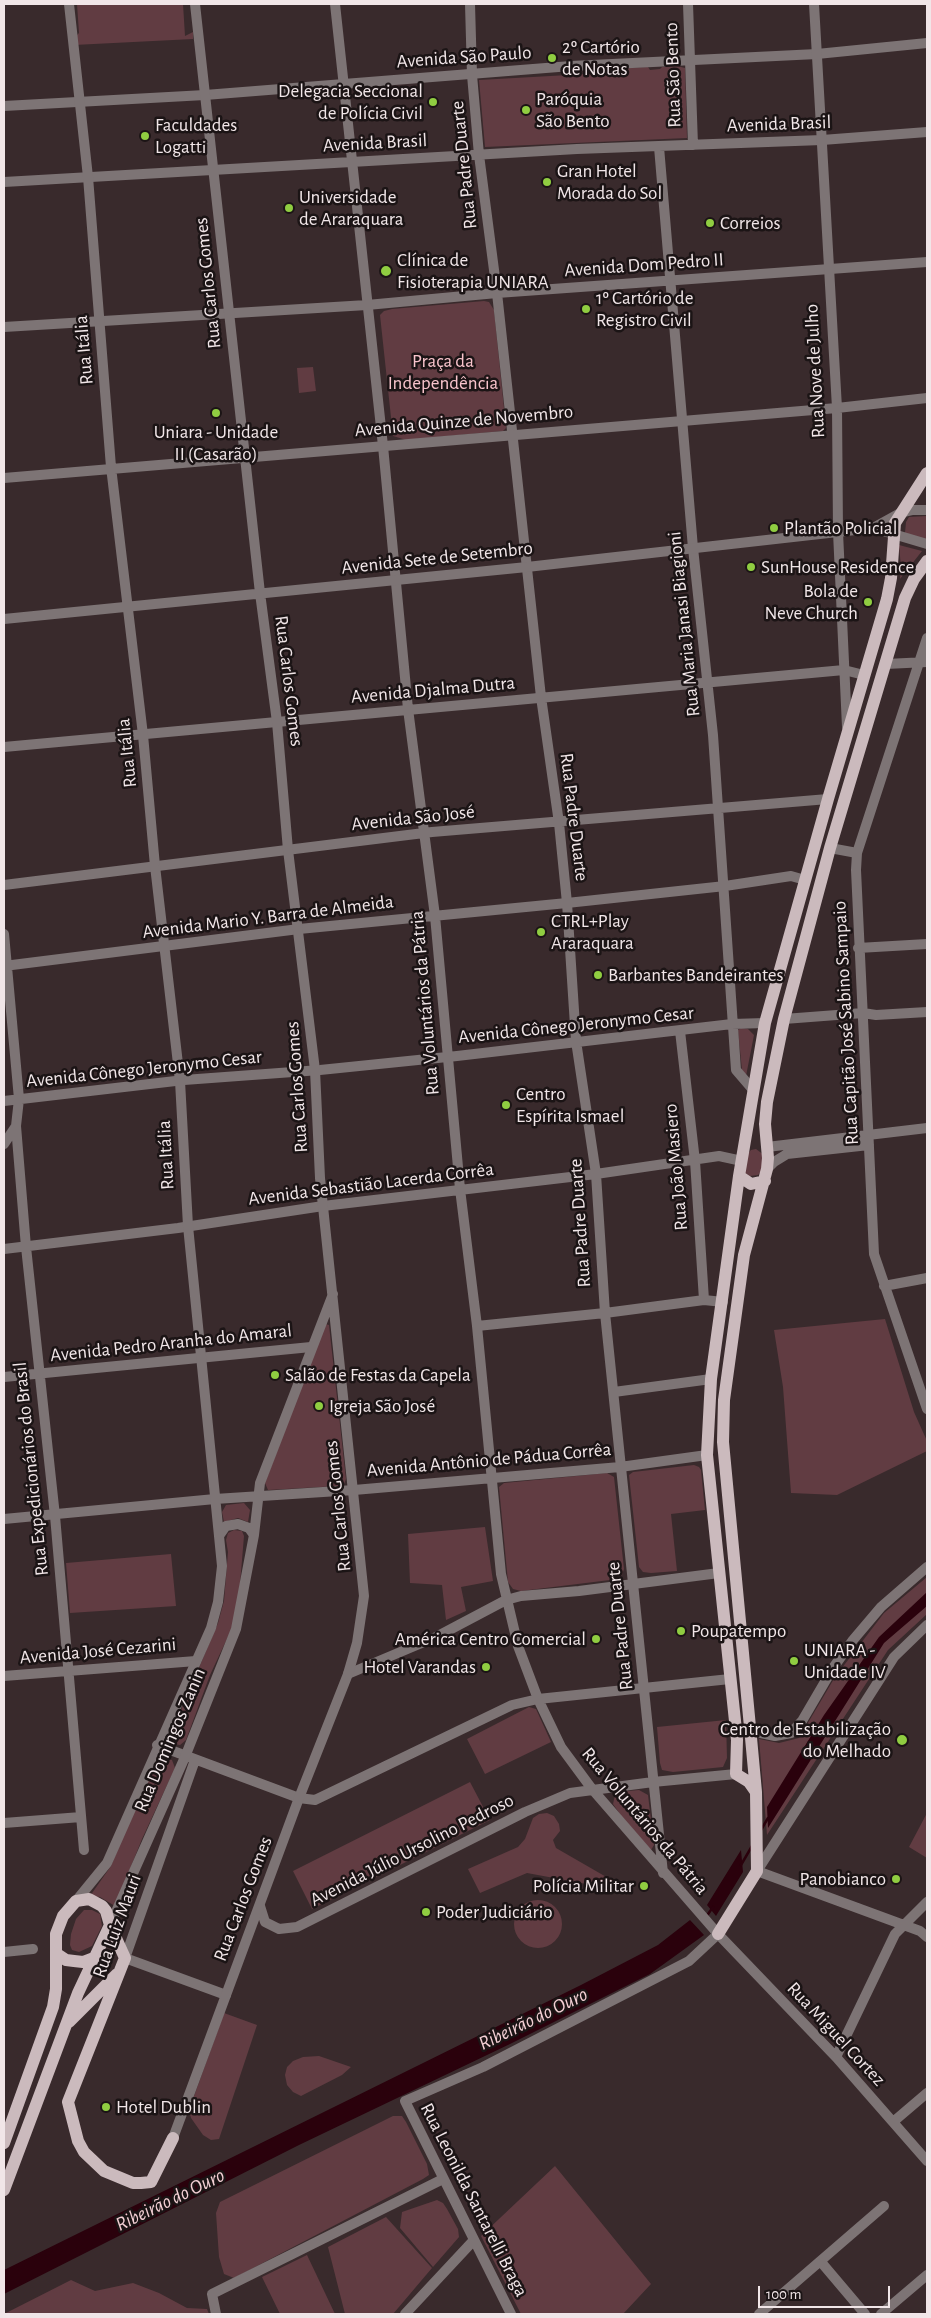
<!DOCTYPE html>
<html>
<head>
<meta charset="utf-8">
<style>
	body { margin:0 }
	#map { position:relative; width:931px; height:2318px; overflow:hidden; background:#392a2c; font-family:"Alegreya Sans",sans-serif }
	canvas { display:block }
	.frame { position:absolute; inset:0; border:5px solid #f1e6e8; pointer-events:none }
	.scale { position:absolute; left:758px; top:2286px; width:132px; height:22px; box-sizing:border-box; border:2px solid #f1e6e8; border-top:0; padding-left:6px; font-size:15px; line-height:18px; white-space:nowrap; color:#f1e6e8; -webkit-text-stroke:4px #1b1415; paint-order:stroke }
</style>
</head>
<body>
<div id="map">
<canvas width="931" height="2318"></canvas>
<div class="frame"></div>
<div class="scale">100 m</div>
</div>
<script>
const c = document.querySelector('canvas').getContext('2d');
c.lineJoin = 'round';
function fillPath(path, color) { c.fillStyle = color; c.fill(path, 'evenodd'); }
const shape = rows => new Path2D(rows.map(r => 'M' + r).join(''));
function trace(path, color, width, dash) { c.strokeStyle = color; c.lineWidth = width; c.lineCap = dash ? 'butt' : 'round'; c.setLineDash(dash || []); c.stroke(path); }
function label(font, color, halo, rows, align = 'center') {
  c.font = font + ' "Alegreya Sans",sans-serif'; c.lineWidth = 5; c.setLineDash([]); c.textBaseline = 'middle'; c.strokeStyle = halo; c.fillStyle = color; for (const [text, x, y, turn = 0] of rows) {
    c.save(); c.translate(x, y); c.rotate((+turn || 0) * Math.PI / 180); c.textAlign = isNaN(turn) ? turn : align; if (halo) c.strokeText(text, 0, 0); c.fillText(text, 0, 0); c.restore();
  }
}
const green = shape([
	[77,4,183,4,185,36,193,32,193,39,74,45,74,38,79,33],
	[677,66,685,68,687,138,485,147,479,80,604,73,607,69,648,67,650,70,660,69,662,67],
	[484,301,489,302,494,310,506,428,503,431,406,440,393,436,380,315,384,311,392,309],
	[313,367,316,391,299,393,297,368],
	[927,516,927,540,905,533,906,522,909,517],
	[899,545,922,551,900,579,901,568],
	[741,1028,748,1029,754,1035,746,1076,742,1070,738,1030],
	[756,1149,764,1155,762,1171,758,1175,750,1176,745,1173,747,1155,751,1150],
	[885,1319,914,1412,927,1441,927,1451,837,1495,791,1493,783,1387,774,1330],
	[325,1324,329,1325,346,1479,344,1484,338,1486,268,1490,265,1483],
	[694,1465,699,1467,701,1470,705,1510,671,1514,677,1571,651,1573,643,1572,639,1567,629,1475,633,1472],
	[607,1473,614,1477,624,1569,622,1575,618,1579,521,1591,513,1589,508,1582,499,1487,504,1483],
	[244,1503,250,1510,248,1522,238,1518,224,1522,222,1512,226,1505],
	[485,1527,493,1581,461,1587,466,1611,446,1620,442,1585,410,1583,408,1534],
	[234,1530,242,1531,244,1536,239,1596,233,1626,210,1675,186,1740,180,1745,175,1744,172,1740,172,1731,218,1623,224,1601,228,1552,226,1540,228,1533],
	[171,1554,176,1606,70,1613,66,1563],
	[927,1577,927,1614,888,1650,767,1835,759,1739,779,1743,799,1738,835,1677,884,1613],
	[529,1707,536,1709,551,1742,485,1774,467,1739],
	[726,1720,727,1758,723,1767,673,1772,662,1770,660,1763,657,1727],
	[163,1757,172,1760,175,1768,142,1839,115,1906,100,1897,90,1896,111,1866,154,1760],
	[470,1782,490,1820,312,1909,293,1871],
	[639,1790,648,1795,654,1845,651,1850,622,1817,613,1804,615,1795,618,1792],
	[547,1813,554,1816,559,1824,560,1831,553,1840,556,1848,615,1882,607,1891,597,1886,527,1873,480,1893,468,1869,518,1847,525,1839,533,1818,539,1814],
	[927,1813,927,1858,909,1847],
	'514 1924a24 24 0 1 1 48 0a24 24 0 1 1-48 0Z',
	[84,1910,92,1910,100,1914,102,1926,92,1946,79,1952,72,1950,70,1945,71,1934,76,1919],
	[224,2013,257,2025,219,2139,211,2140,203,2135,191,2118,189,2110],
	[319,2056,351,2067,342,2075,301,2096,293,2092,287,2085,285,2075,287,2067,293,2061,303,2057],
	[393,2116,402,2116,406,2122,427,2164,429,2175,423,2179,234,2278,224,2274,219,2257,216,2213,220,2202],
	[555,2166,651,2284,623,2314,521,2314,481,2236],
	[437,2200,443,2203,447,2209,458,2229,459,2237,433,2267,400,2228,402,2212],
	[386,2217,432,2268,393,2314,345,2314,328,2247],
	[307,2255,335,2314,280,2314,262,2277],
	[71,2280,95,2291,133,2283,159,2293,187,2308,207,2309,209,2314,4,2314]
]);
const water = shape([
	[927,1592,927,1606,884,1643,768,1828,767,1807,824,1715,879,1637],
	[741,1850,743,1872,716,1916,707,1905],
	[690,1920,704,1935,650,1974,510,2044,299,2145,4,2294,4,2270,581,1985,658,1945]
]);
const stream = shape([
	[761,1830,768,1818],
	[741,1865,752,1846],
	[706,1917,713,1907]
]);
const minor = shape([
	[335,4,383,446,408,709,435,916,460,1189,477,1326,501,1574,518,1646,538,1699,561,1747,592,1789,718,1934,836,2057,927,2161],
	[470,4,472,75,479,155,497,293,541,697,559,823,567,903,576,1041,596,1174,605,1313,663,1873],
	[688,4,693,145],
	[4,106,205,95,571,66,817,54,927,43],
	[659,147,693,548,713,735,736,1070,754,1091],
	[4,182,577,149,822,140,927,132],
	[4,327,367,305,497,293,927,262],
	[838,532,847,727],
	[927,638,857,853,856,870,874,1254,927,1409],
	[886,664,927,662],
	[4,747,844,670,864,675],
	[830,848,857,853],
	[4,885,432,832,828,799],
	[4,934,19,1099,16,1126,26,1247,55,1516,84,1850],
	[858,948,927,944],
	[4,966,299,929,567,903,725,886,791,876,805,880],
	[784,1019,863,1013,876,1015,927,1012],
	[680,1031,695,1161,704,1300],
	[4,1101,184,1080,320,1070,457,1056,732,1024,765,1023],
	[4,1144,16,1126],
	[767,1147,927,1128],
	[767,1169,774,1162,787,1154,869,1145],
	[4,1249,178,1228,323,1206,596,1174,719,1156,742,1161],
	[884,1286,927,1278],
	[477,1326,605,1313,704,1300,723,1302],
	[4,1377,311,1347],
	[614,1392,711,1379],
	[354,1490,620,1467,707,1455],
	[4,1519,215,1499],
	[927,1625,894,1657,757,1871,920,1931,927,1937],
	[348,1674,436,1637,506,1600,521,1596,579,1591,719,1573],
	[4,1676,196,1661],
	[750,1727,761,1733,775,1736,791,1733,802,1721,833,1668,853,1640,881,1607,927,1567],
	[157,1745,299,1798,315,1800,512,1705,538,1699,730,1679],
	[195,1760,125,1958,226,1995],
	[4,1823,81,1817],
	[260,1906,265,1922,279,1929,297,1927,525,1812,570,1793,653,1782,736,1774],
	[4,1952,33,1949],
	[836,2057,895,1934,927,1902],
	[893,2122,927,2093],
	[821,2262,865,2314],
	[216,2314,212,2294,443,2179],
	[405,2314,474,2240],
	[511,2314,405,2101,483,2067,689,1961,718,1934],
	[759,2314,884,2206],
	[881,2314,927,2275]
]);
const tertiary = shape([
	[69,4,88,177,111,467,143,735,155,866,180,1081,188,1226,222,1566,218,1602,211,1628,107,1863,76,1901],
	[814,4,837,408,838,532],
	[4,478,837,408,927,398],
	[873,528,927,544],
	[4,619,527,567,873,528,900,513,913,510,927,510],
	[215,1499,354,1490],
	[219,1536,226,1526,238,1524,249,1528,254,1535],
	[110,1925,185,1757,236,1629,254,1535,260,1483,333,1294],
	[173,2138,299,1798,348,1674,357,1643,364,1596,320,1178,315,1070,288,850,277,722,260,593,195,4]
]);
const primary = shape([
	[739,1176,751,1184,765,1181],
	[756,1792,749,1782,736,1774,737,1740,707,1455,711,1379,739,1176,765,1023,828,799,887,599,891,578,895,523,927,473],
	[718,1934,757,1871,756,1792,750,1727,723,1442,724,1400,744,1255,767,1169,768,1158,765,1124,767,1102,784,1019,830,848,905,598,914,579,927,561],
	[57,1954,66,1960,74,1961,83,1962,96,1957],
	[69,2022,117,1974],
	[4,2143,53,2007,56,1989,56,1934,63,1916,76,1901,89,1899,102,1906,106,1911,110,1925,125,1958,68,2102,78,2141,84,2152,104,2171,133,2183,141,2183,151,2182,173,2138],
	[4,2190,78,1993,110,1925]
]);
const markers = [
	[552,58,5,"#90cd41"],
	[433,102,5,"#90cd41"],
	[526,110,5,"#90cd41"],
	[145,136,5,"#90cd41"],
	[547,182,5,"#90cd41"],
	[289,208,5,"#90cd41"],
	[710,223,5,"#90cd41"],
	[386,271,6,"#90cd41"],
	[586,309,5,"#90cd41"],
	[216,413,5,"#90cd41"],
	[774,528,5,"#90cd41"],
	[751,567,5,"#90cd41"],
	[868,602,5,"#90cd41"],
	[541,932,5,"#90cd41"],
	[598,975,5,"#90cd41"],
	[506,1105,5,"#90cd41"],
	[275,1375,5,"#90cd41"],
	[319,1406,5,"#90cd41"],
	[681,1631,5,"#90cd41"],
	[596,1639,5,"#90cd41"],
	[794,1661,5,"#90cd41"],
	[486,1667,5,"#90cd41"],
	[902,1740,6,"#90cd41"],
	[896,1879,5,"#90cd41"],
	[644,1886,5,"#90cd41"],
	[426,1912,5,"#90cd41"],
	[106,2107,5,"#90cd41"]
];
const poiNames = [
	["2º Cartório",562,47],
	["de Notas",562,69],
	["Delegacia Seccional",423,91,"right"],
	["de Polícia Civil",423,113,"right"],
	["Paróquia",536,99],
	["São Bento",536,121],
	["Faculdades",155,125],
	["Logatti",155,147],
	["Gran Hotel",557,171],
	["Morada do Sol",557,193],
	["Universidade",299,197],
	["de Araraquara",299,219],
	["Correios",720,223],
	["Clínica de",397,260],
	["Fisioterapia UNIARA",397,282],
	["1º Cartório de",596,298],
	["Registro Civil",596,320],
	["Uniara - Unidade",216,432,"center"],
	["II (Casarão)",216,454,"center"],
	["Plantão Policial",784,528],
	["SunHouse Residence",761,567],
	["Bola de",858,591,"right"],
	["Neve Church",858,613,"right"],
	["CTRL+Play",551,921],
	["Araraquara",551,943],
	["Barbantes Bandeirantes",608,975],
	["Centro",516,1094],
	["Espírita Ismael",516,1116],
	["Salão de Festas da Capela",285,1375],
	["Igreja São José",329,1406],
	["Poupatempo",691,1631],
	["América Centro Comercial",586,1639,"right"],
	["UNIARA -",804,1650],
	["Unidade IV",804,1672],
	["Hotel Varandas",476,1667,"right"],
	["Centro de Estabilização",891,1729,"right"],
	["do Melhado",891,1751,"right"],
	["Panobianco",886,1879,"right"],
	["Polícia Militar",634,1886,"right"],
	["Poder Judiciário",436,1912],
	["Hotel Dublin",116,2107]
];
const streetNames = [
	["Avenida São Paulo",464,57,-4],
	["Rua São Bento",673,75,-92],
	["Avenida Brasil",779,124,-2],
	["Avenida Brasil",375,143,-3],
	["Rua Padre Duarte",464,165,-96],
	["Avenida Dom Pedro II",644,265,-4],
	["Rua Carlos Gomes",208,283,-96],
	["Rua Itália",84,350,-95],
	["Rua Nove de Julho",815,371,-93],
	["Avenida Quinze de Novembro",464,421,-5],
	["Avenida Sete de Setembro",437,558,-6],
	["Rua Maria Janasi Biagioni",684,624,-96],
	["Rua Carlos Gomes",289,681,83],
	["Avenida Djalma Dutra",433,690,-5],
	["Rua Itália",127,753,-96],
	["Rua Padre Duarte",574,817,83],
	["Avenida São José",413,818,-6],
	["Avenida Mario Y. Barra de Almeida",268,917,-7],
	["Rua Voluntários da Pátria",425,1003,-95],
	["Rua Capitão José Sabino Sampaio",846,1023,-93],
	["Avenida Cônego Jeronymo Cesar",576,1025,-6],
	["Avenida Cônego Jeronymo Cesar",144,1069,-6],
	["Rua Carlos Gomes",297,1087,-94],
	["Rua Itália",166,1155,-93],
	["Rua João Masiero",676,1167,-95],
	["Avenida Sebastião Lacerda Corrêa",371,1184,-7],
	["Rua Padre Duarte",580,1223,-94],
	["Avenida Pedro Aranha do Amaral",171,1343,-6],
	["Avenida Antônio de Pádua Corrêa",489,1460,-5],
	["Rua Expedicionários do Brasil",31,1469,-96],
	["Rua Carlos Gomes",338,1506,-96],
	["Rua Padre Duarte",620,1626,-96],
	["Avenida José Cezarini",98,1651,-5],
	["Rua Domingos Zanin",170,1740,-67],
	["Rua Voluntários da Pátria",645,1821,50],
	["Avenida Júlio Ursolino Pedroso",412,1850,-27],
	["Rua Carlos Gomes",243,1899,-69],
	["Rua Luiz Mauri",117,1926,-70],
	["Rua Miguel Cortez",836,2034,47],
	["Rua Leonilda Santarelli Braga",474,2200,63]
];
const parkNames = [
	["Praça da",443,361],
	["Independência",443,383]
];
const waterNames = [
	["Ribeirão do Ouro",533,2019,-26],
	["Ribeirão do Ouro",170,2200,-26]
];
fillPath(green, '#613c42');
fillPath(water, '#2a010c');
trace(stream, '#2a010c', 2.5);
trace(minor, '#7d7475', 10);
trace(tertiary, '#7d7475', 10);
trace(primary, '#cbbabd', 12);
for (const [x, y, r, color] of markers) { const dot = new Path2D(); dot.arc(x, y, r, 0, 2 * Math.PI); c.fillStyle = color; c.fill(dot); trace(dot, '#1b1415', 2); }
label('19px', '#f1e6e8', '#1b1415', poiNames, 'left');
label('19px', '#f1e6e8', '#1b1415', streetNames);
label('19px', '#f9c4cc', '#1b1415', parkNames);
label('italic 20px', '#f4d0d5', '#1b1415', waterNames);
</script>
</body>
</html>
